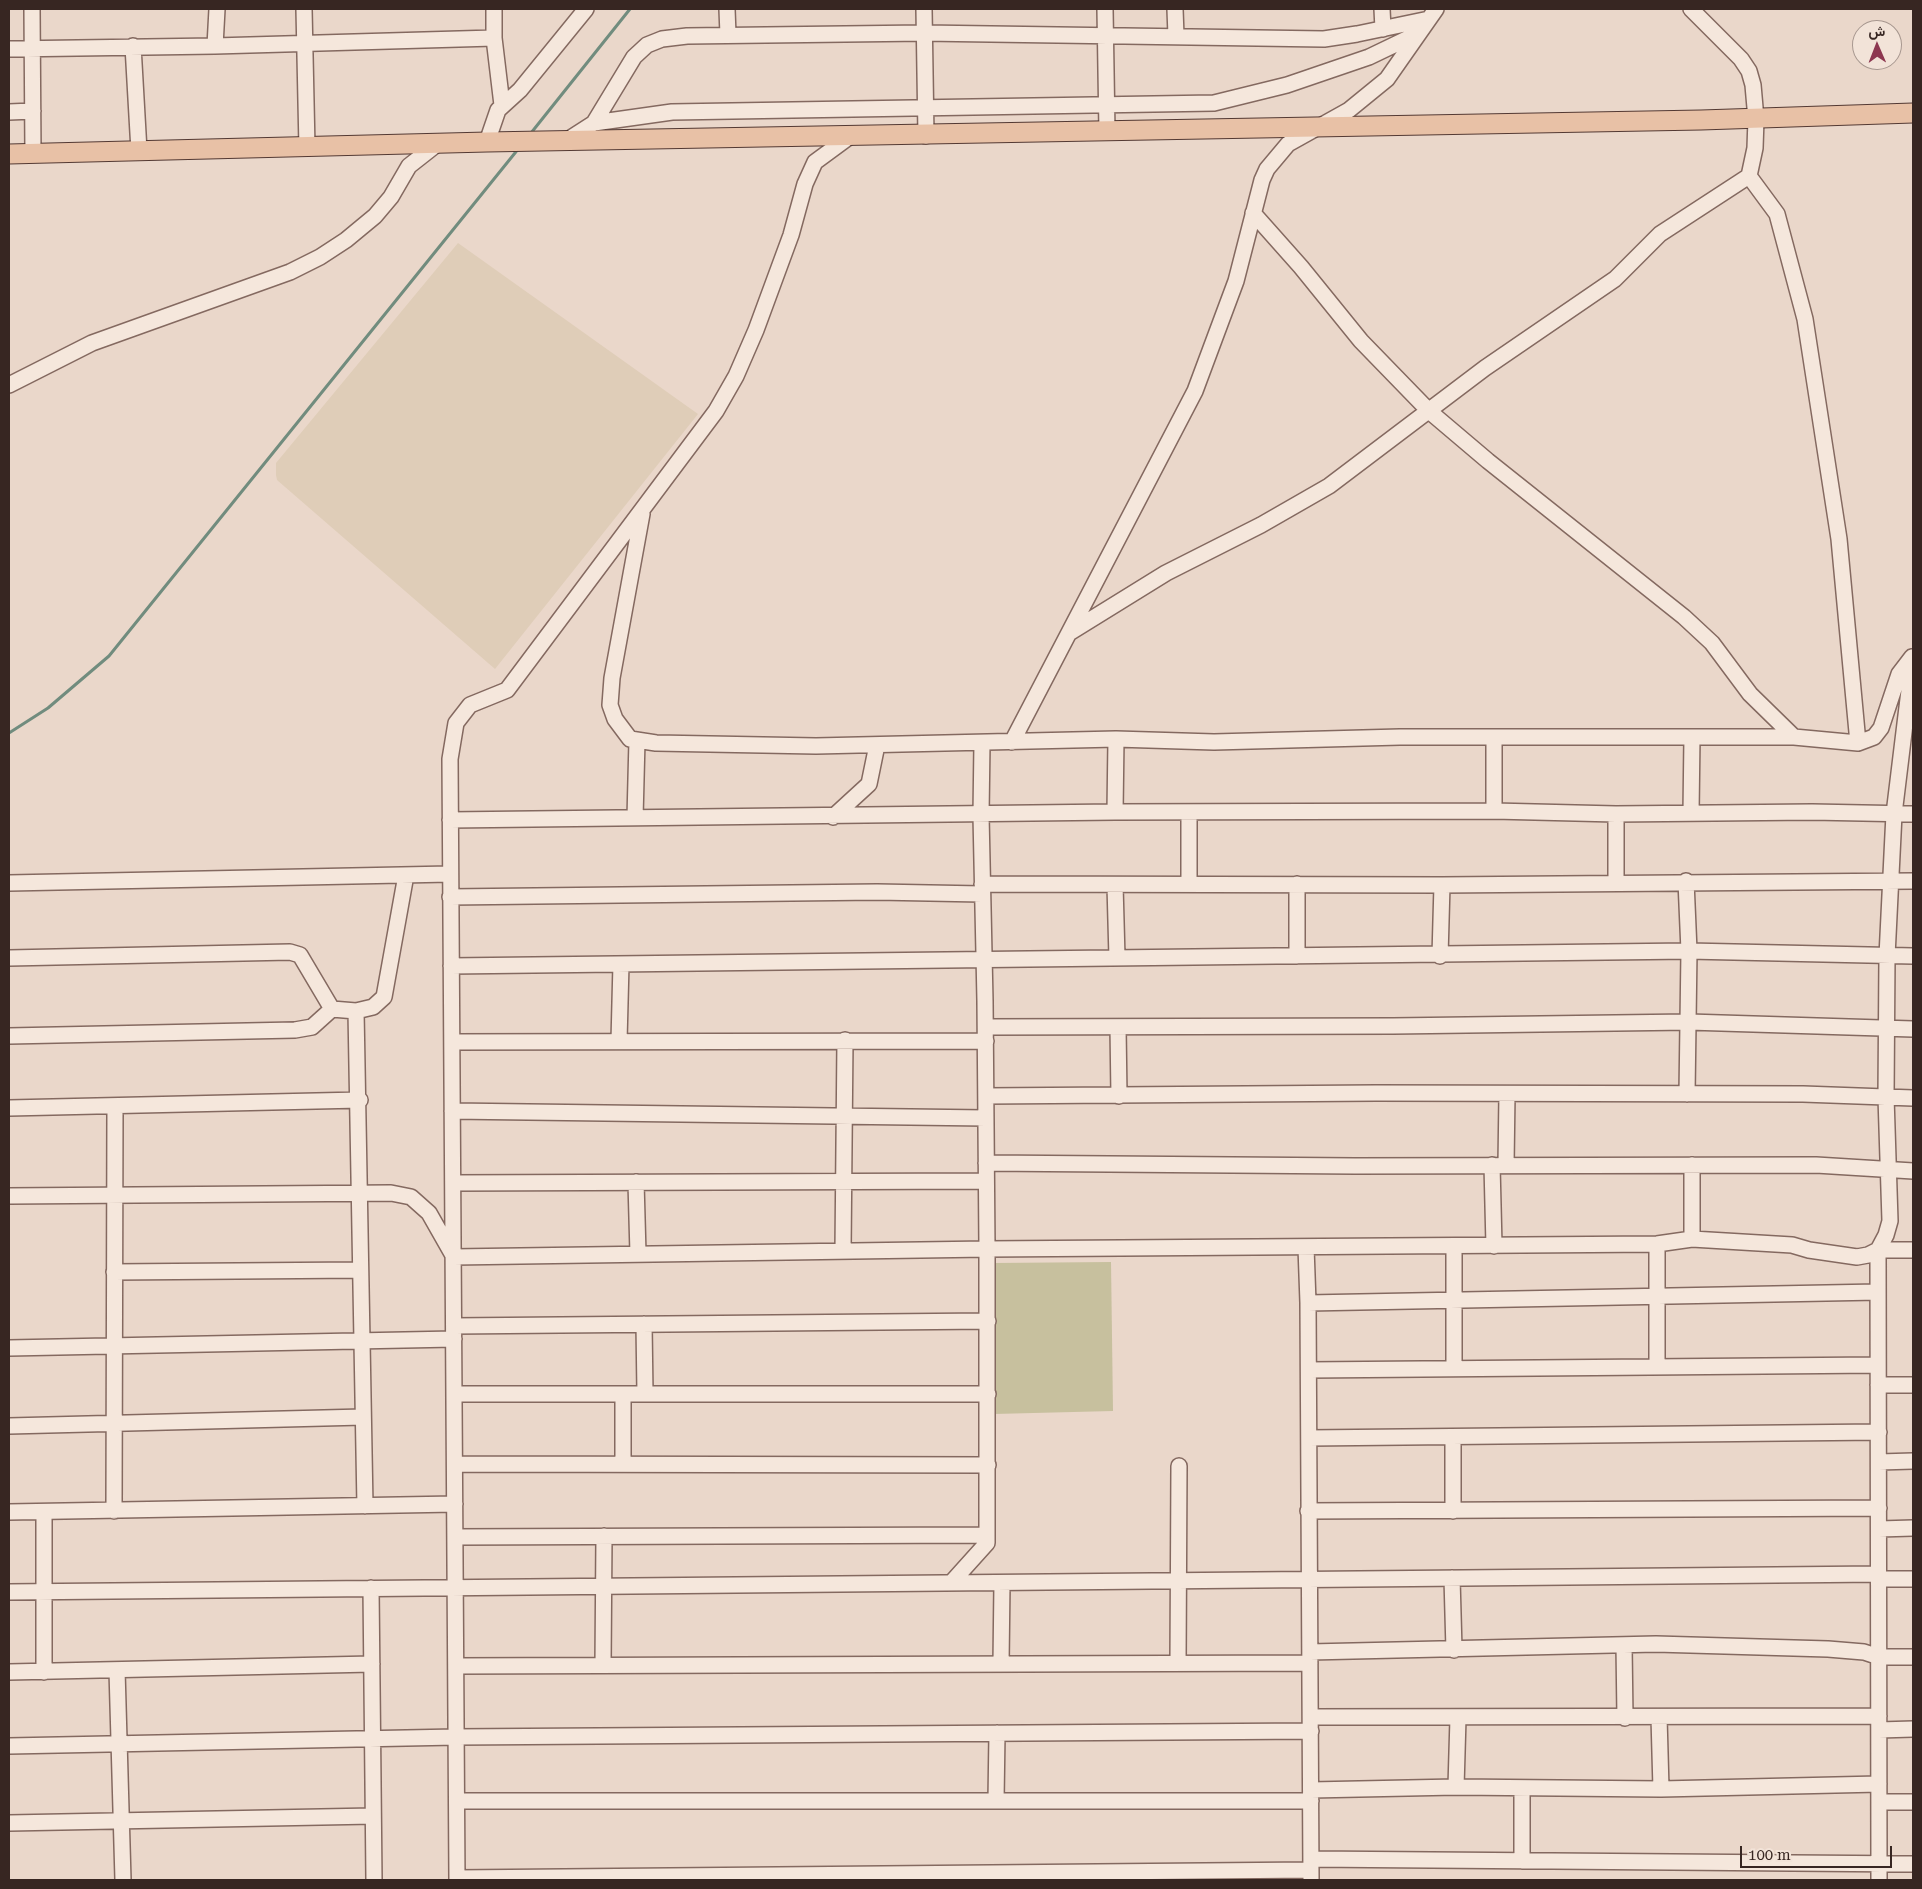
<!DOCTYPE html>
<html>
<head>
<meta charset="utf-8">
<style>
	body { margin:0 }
	#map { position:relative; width:1922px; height:1889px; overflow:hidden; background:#ead7ca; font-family:"Roboto Serif",Vazirmatn,serif }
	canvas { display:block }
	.frame { position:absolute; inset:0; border:10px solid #372622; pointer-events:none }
	.north { position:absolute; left:1852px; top:20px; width:50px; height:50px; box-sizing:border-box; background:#f2e3d8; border:1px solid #a7978f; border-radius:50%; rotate:359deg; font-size:14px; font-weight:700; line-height:20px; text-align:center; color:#372622 }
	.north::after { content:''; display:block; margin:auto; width:18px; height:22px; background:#8d3750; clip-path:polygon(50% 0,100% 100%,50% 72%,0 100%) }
	.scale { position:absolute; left:1740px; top:1846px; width:152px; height:22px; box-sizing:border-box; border:2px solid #372622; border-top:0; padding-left:6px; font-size:15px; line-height:18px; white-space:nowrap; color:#372622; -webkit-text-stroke:4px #f2e3d8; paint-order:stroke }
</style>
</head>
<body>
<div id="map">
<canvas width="1922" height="1889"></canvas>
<div class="frame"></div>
<div class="north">ش</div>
<div class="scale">100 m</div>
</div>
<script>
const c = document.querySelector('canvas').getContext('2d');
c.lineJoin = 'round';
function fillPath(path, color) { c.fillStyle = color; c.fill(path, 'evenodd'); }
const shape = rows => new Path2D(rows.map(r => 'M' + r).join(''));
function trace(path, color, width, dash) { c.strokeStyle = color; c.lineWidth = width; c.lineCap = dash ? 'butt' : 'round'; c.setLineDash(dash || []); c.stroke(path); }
const farmland = shape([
	[458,243,698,414,495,669,277,480,276,475,276,463]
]);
const green = shape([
	[1111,1262,1113,1411,994,1414,993,1263]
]);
const stream = shape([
	[531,133,630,9],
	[9,733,48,708,109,656,519,148]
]);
const minor = shape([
	[32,9,33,154],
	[304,9,307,148],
	[494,9,494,38,502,105],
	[727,9,728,35],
	[924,9,926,136],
	[1105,9,1107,132],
	[1175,9,1176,36],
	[1382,9,1383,29],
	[133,46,139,151],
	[215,46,217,9],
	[9,49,215,46,494,38],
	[9,112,33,111],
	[594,123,634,57,647,45,662,39,687,36,924,33,1324,39,1357,34,1429,19],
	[566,141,594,123,672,112,1214,103,1287,85,1369,57,1419,33],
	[487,142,498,110,520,90,586,9],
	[1749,176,1777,214,1805,319,1839,539,1858,743],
	[1253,213,1301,267,1361,341,1429,411,1488,461,1684,617,1712,643,1750,694,1794,737],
	[9,385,92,343,290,272,320,257,346,240,375,216,391,197,409,166,437,144],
	[642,514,612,678,610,705,615,719,630,739,656,743,816,746,1116,739,1214,742,1400,737,1794,737,1858,743,1874,737,1881,728,1899,674,1912,657],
	[1069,633,1166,573,1261,525,1329,486,1485,368,1615,279,1660,234,1749,176,1755,148,1756,119,1753,85,1749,71,1741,59,1691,9],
	[1494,737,1494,811],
	[1012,742,1195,391,1236,281,1262,180,1267,169,1288,144,1349,110,1387,79,1436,9],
	[1115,812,1116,739],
	[1691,813,1692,737],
	[1616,814,1616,882],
	[833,817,869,784,877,745],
	[635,818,637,740],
	[450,820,1115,812,1494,811,1616,814,1812,812,1913,814],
	[1686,881,1689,951,1687,1094],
	[9,883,450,874],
	[982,884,1442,885,1913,881],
	[1189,884,1189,813],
	[1297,884,1297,956],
	[1115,885,1117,958],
	[450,897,877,892,982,894],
	[1440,956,1442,885],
	[9,958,290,952,300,955,332,1009,356,1011,373,1007,384,997,406,875],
	[451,966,1689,951,1913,956],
	[356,1011,365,1506],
	[986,1027,1393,1026,1689,1022,1913,1029],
	[1118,1027,1119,1096],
	[9,1036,295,1030,312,1027,332,1009],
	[619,1041,621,964],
	[452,1042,986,1041],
	[986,1096,1376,1093,1803,1094,1913,1098],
	[9,1108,360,1100],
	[452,1111,986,1118],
	[986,1163,1355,1166,1816,1165,1913,1171],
	[1492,1165,1494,1246],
	[1506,1165,1507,1094],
	[1692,1165,1692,1239],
	[636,1182,638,1254],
	[453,1183,986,1181],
	[9,1196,391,1193,411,1197,429,1213,454,1257,987,1249,1657,1244,1692,1239,1792,1245,1809,1250,1857,1257,1868,1255,1878,1250,1886,1235,1890,1221,1886,1097,1887,956,1894,814,1913,658],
	[1657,1244,1657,1367],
	[1454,1246,1454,1368],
	[1306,1247,1308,1303,1311,1879],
	[843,1251,845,1040],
	[114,1272,360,1270],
	[1308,1303,1878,1292],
	[644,1324,645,1394],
	[454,1326,988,1321],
	[9,1348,454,1339],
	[1309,1370,1878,1365],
	[1878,1385,1913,1385],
	[454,1394,988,1394],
	[9,1426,363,1417],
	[1453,1437,1453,1511],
	[1309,1438,1879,1432],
	[1879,1462,1913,1461],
	[455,1464,988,1465],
	[623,1464,623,1394],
	[114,1511,115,1106],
	[1308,1511,1879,1508],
	[9,1512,455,1504],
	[44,1512,44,1672],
	[1879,1529,1913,1528],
	[455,1537,987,1535],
	[1452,1578,1454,1650],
	[1879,1579,1913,1579],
	[951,1583,987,1543,987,1249,985,1001,981,815,982,743],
	[371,1588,374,1880],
	[9,1592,1879,1574],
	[1624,1645,1625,1718],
	[1310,1652,1656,1644,1828,1649,1864,1652,1879,1657,1913,1657],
	[1178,1663,1179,1466],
	[1001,1664,1002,1583],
	[603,1665,604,1536],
	[456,1666,1310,1663],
	[117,1670,123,1880],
	[9,1672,372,1664],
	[1311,1717,1879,1716],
	[1659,1717,1661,1789],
	[1879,1730,1913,1729],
	[9,1746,456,1737,1311,1731],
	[1456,1787,1458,1718],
	[1522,1788,1522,1861],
	[1311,1790,1456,1787,1661,1789,1879,1784],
	[457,1801,1311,1801],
	[996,1801,997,1733],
	[1879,1802,1913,1802],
	[9,1823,373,1816],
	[1311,1859,1913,1864],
	[457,1878,1311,1870],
	[457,1880,450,759,456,723,470,705,507,690,716,411,736,376,756,330,791,235,805,184,815,162,849,137],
	[1879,1880,1878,1250,1913,1250]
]);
const major = shape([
	[9,154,487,142,1701,120,1913,113]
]);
fillPath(farmland, '#dfcdb8');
fillPath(green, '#c7c09e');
trace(stream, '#718c7e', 3);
trace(minor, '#846960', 18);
trace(major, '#533933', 21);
trace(minor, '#f5e7dc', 15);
trace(major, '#e8c1a6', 19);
</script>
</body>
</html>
